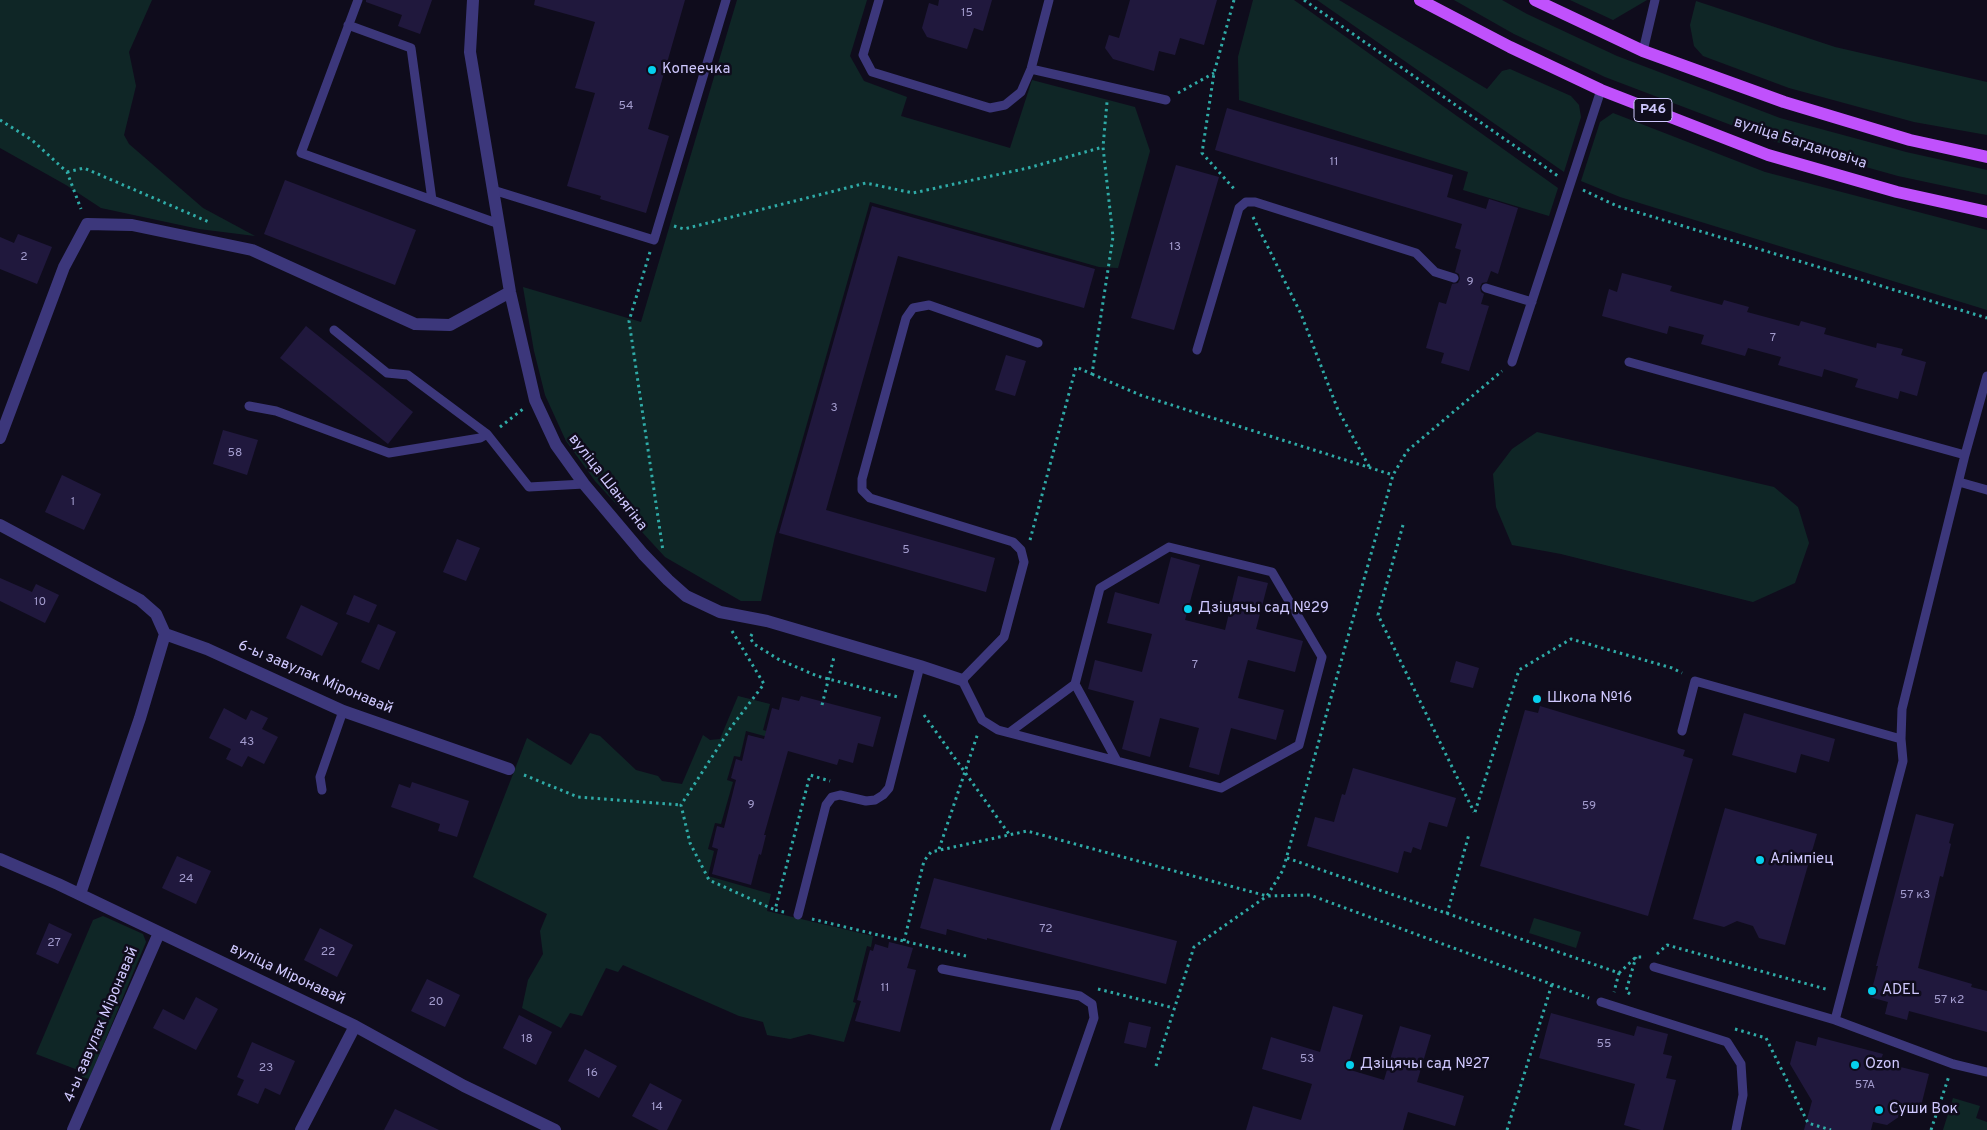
<!DOCTYPE html>
<html>
<head>
<meta charset="utf-8">
<style>
	body { margin:0 }
	canvas { display:block; background:#0f0c1c }
</style>
</head>
<body>
<canvas width="1987" height="1130"></canvas>
<script>
const c = document.querySelector('canvas').getContext('2d');
c.lineJoin = 'round';
function fillPath(path, color) { c.fillStyle = color; c.fill(path, 'evenodd'); }
const shape = rows => new Path2D(rows.map(r => 'M' + r).join(''));
function trace(path, color, width, dash) { c.strokeStyle = color; c.lineWidth = width; c.lineCap = dash ? 'butt' : 'round'; c.setLineDash(dash || []); c.stroke(path); }
function label(font, color, halo, rows, align = 'center') {
  c.font = font + ' Overpass,sans-serif'; c.lineWidth = 5; c.setLineDash([]); c.textBaseline = 'middle'; c.strokeStyle = halo; c.fillStyle = color; for (const [text, x, y, turn = 0] of rows) {
    c.save(); c.translate(x, y); c.rotate((+turn || 0) * Math.PI / 180); c.textAlign = isNaN(turn) ? turn : align; if (halo) c.strokeText(text, 0, 0); c.fillText(text, 0, 0); c.restore();
  }
}
const green = shape([
	[0,0,152,0,129,52,136,86,124,135,129,144,203,208,255,236,199,229,101,208,66,185,0,148],
	[737,0,867,0,850,56,864,81,907,97,901,116,1010,148,1032,80,1135,107,1150,151,1118,268,1099,267,870,202,775,536,761,601,741,601,665,557,595,481,566,441,545,395,534,351,523,287,641,322],
	[1253,0,1294,0,1558,188,1549,216,1463,190,1468,172,1239,100,1238,57],
	[1317,0,1339,0,1487,89,1502,71,1510,69,1571,96,1579,105,1581,117,1564,172],
	[1454,0,1502,0,1527,14,1617,56,1780,118,1906,152,1987,170,1987,195,1898,176,1773,141,1605,77,1514,34],
	[1570,0,1647,0,1613,20],
	[1696,1,1835,47,1987,82,1987,135,1914,122,1789,88,1703,56,1694,46,1690,25],
	[1613,113,1765,172,1987,230,1987,310,1620,197,1581,181,1600,122],
	[1537,432,1774,487,1798,507,1809,543,1795,583,1753,602,1561,554,1512,545,1496,507,1493,474,1512,449],
	[738,696,770,704,763,730,770,732,768,737,746,731,740,757,734,756,727,780,733,782,721,824,715,823,708,849,714,851,708,876,771,894,767,911,873,936,871,947,867,946,853,1002,856,1003,844,1042,809,1034,790,1039,767,1035,763,1022,739,1016,623,965,618,972,606,968,582,1016,570,1013,561,1028,522,1008,528,980,543,954,540,931,547,914,473,877,527,738,571,765,590,733,600,736,636,770,658,776,662,781,682,784,703,735,710,740,720,739],
	[103,916,143,934,146,942,89,1079,82,1077,78,1070,36,1054,93,920],
	[1534,918,1581,932,1576,948,1529,933],
	[1953,1098,1980,1106,1976,1118,1987,1122,1987,1130,1943,1130]
]);
const building = shape([
	[366,0,432,0,420,34,398,26,402,15,366,2],
	[535,0,685,0,648,129,669,136,646,213,600,199,601,196,567,186,595,93,575,88,595,22,534,5],
	[939,0,992,0,983,31,974,28,967,49,927,37,922,28,929,3,938,6],
	[1130,0,1217,0,1204,45,1180,38,1175,55,1159,51,1154,71,1113,59,1105,48,1109,35,1119,38],
	[1227,108,1453,175,1447,197,1486,209,1489,199,1518,208,1498,274,1491,271,1487,282,1482,283,1480,287,1481,292,1484,294,1481,304,1489,306,1469,371,1441,363,1444,353,1426,348,1439,302,1446,304,1452,284,1458,283,1460,279,1459,274,1455,272,1461,250,1455,248,1462,224,1215,150],
	[1176,165,1219,177,1174,330,1131,318],
	[285,180,416,230,395,285,264,234],
	[872,206,1095,269,1084,308,898,256,826,510,995,558,986,592,779,533],
	[18,234,52,247,37,284,0,269,0,237,14,243],
	[1622,273,1672,286,1670,291,1722,305,1724,300,1749,307,1747,312,1799,326,1801,321,1826,328,1824,334,1876,348,1877,343,1903,349,1901,355,1926,362,1917,396,1900,391,1898,399,1855,387,1858,379,1824,369,1822,377,1778,365,1781,357,1748,348,1745,356,1701,344,1704,335,1669,326,1667,334,1602,316,1609,289,1617,292],
	[306,326,413,412,388,444,280,358],
	[1006,355,1026,361,1015,396,995,390],
	[223,430,258,440,247,475,213,464],
	[62,475,101,494,84,530,45,512],
	[457,539,480,548,466,581,443,572],
	[1171,557,1200,565,1185,620,1225,630,1238,576,1268,583,1256,629,1303,641,1295,672,1248,660,1238,698,1284,710,1276,740,1231,728,1219,775,1189,767,1199,728,1160,718,1150,757,1122,749,1134,701,1088,689,1095,660,1142,672,1152,634,1107,623,1115,592,1159,604],
	[0,578,32,592,36,584,59,595,45,623,0,601],
	[354,595,377,605,369,623,346,614],
	[301,605,338,623,322,656,286,638],
	[378,624,396,632,379,670,361,662],
	[1456,661,1479,668,1473,688,1450,682],
	[801,696,881,717,873,747,858,743,853,763,839,759,837,765,788,751,764,835,766,835,761,855,759,854,751,885,712,874,718,849,712,847,717,826,724,828,736,780,731,778,736,759,742,761,748,735,764,739,772,708,779,710,782,697,799,701],
	[1540,706,1685,750,1683,756,1693,759,1648,916,1480,866,1525,710,1538,713],
	[224,708,246,720,251,710,268,718,262,729,278,737,264,764,248,756,242,767,226,759,231,749,209,738],
	[1744,713,1835,739,1829,762,1801,754,1796,773,1732,755],
	[1353,768,1456,798,1447,827,1429,822,1421,850,1413,847,1411,853,1404,851,1398,873,1307,846,1315,817,1334,822,1342,794,1345,795],
	[412,782,469,801,457,837,438,831,440,824,391,807,399,784,410,788],
	[1725,808,1817,834,1785,945,1759,938,1753,926,1737,921,1724,927,1693,919],
	[1916,814,1954,824,1949,843,1951,844,1943,877,1940,876,1918,968,1972,984,1971,987,1987,991,1987,1032,1909,1011,1907,1020,1885,1014,1888,1002,1870,997,1878,966,1876,966],
	[177,856,211,871,196,904,162,888],
	[934,878,1177,941,1166,984,987,938,987,940,947,929,946,935,920,928],
	[49,923,72,934,58,964,36,954],
	[320,928,353,945,337,977,304,960],
	[889,942,913,948,907,968,916,970,900,1032,855,1021,861,1001,857,1000,870,950,873,951,875,944,888,948],
	[427,979,460,995,445,1027,411,1011],
	[196,997,218,1009,196,1050,153,1028,163,1009,184,1020],
	[1333,1006,1363,1015,1347,1069,1384,1080,1400,1026,1431,1035,1417,1082,1464,1096,1455,1126,1408,1112,1403,1130,1246,1130,1253,1106,1301,1120,1312,1084,1262,1069,1271,1037,1320,1052],
	[1551,1013,1634,1036,1637,1026,1668,1034,1663,1054,1672,1056,1666,1078,1676,1080,1663,1130,1641,1130,1624,1125,1635,1084,1539,1058],
	[519,1015,552,1032,536,1065,503,1048],
	[1129,1022,1151,1027,1146,1048,1124,1043],
	[1818,1037,1883,1054,1880,1062,1929,1074,1921,1106,1906,1112,1887,1125,1873,1122,1871,1130,1804,1130,1812,1101,1790,1064,1796,1041,1816,1046],
	[252,1042,295,1061,280,1095,265,1088,258,1104,237,1095,244,1080,237,1077],
	[585,1049,617,1066,599,1098,568,1081],
	[650,1083,682,1100,667,1130,659,1130,632,1116],
	[395,1109,439,1130,384,1130]
]);
const path = shape([
	[1234,0,1214,73,1202,153,1236,191],
	[1304,0,1558,176],
	[1178,93,1214,73],
	[0,120,32,140,67,172,81,209],
	[67,172,84,168,209,222],
	[1583,190,1617,206,1987,318],
	[1253,217,1301,314,1338,410,1370,468],
	[674,226,684,229,866,183,913,193,1028,168,1103,147],
	[650,252,629,321,663,551],
	[1092,374,1140,395,1393,475],
	[500,427,523,409],
	[1403,525,1378,615,1474,812],
	[1030,540,1076,367,1092,374,1113,237,1103,147,1107,102],
	[732,631,764,684,732,726,681,805,690,843,709,880,775,910],
	[752,634,750,638,754,644,778,659,817,676,898,697],
	[822,705,834,657],
	[924,715,1009,834],
	[524,775,578,797,681,805],
	[1475,812,1519,670,1571,639,1672,668,1682,673],
	[939,849,978,733],
	[1287,858,1619,973,1614,992],
	[784,912,775,910,810,775,830,781],
	[1447,914,1469,834],
	[812,919,966,956],
	[904,941,924,861,931,852,1027,831,1267,896,1310,895,1589,998],
	[1657,954,1667,945,1829,990],
	[1619,973,1636,957,1645,957],
	[1098,989,1174,1008],
	[1630,994,1626,991,1636,957],
	[1735,1029,1766,1038,1808,1123,1831,1130],
	[1156,1066,1194,947,1267,896,1283,870,1393,475,1407,451,1502,371],
	[1507,1130,1552,984],
	[1931,1130,1949,1076]
]);
const lane = shape([
	[358,0,301,153,499,224],
	[879,0,863,55,872,72,990,108,1005,105,1021,92,1031,69,1049,0],
	[348,25,411,48,432,200],
	[1643,51,1655,0],
	[1031,69,1166,100],
	[493,190,654,240,726,0],
	[1486,288,1532,302],
	[334,330,387,373,408,375,487,434],
	[1038,343,929,305,913,308,906,318,862,479,862,490,870,498,1013,542,1021,550,1024,562,1004,637,962,680,982,720,998,730,1117,761],
	[1197,350,1239,208,1246,202,1255,202,1416,253,1435,272,1454,278],
	[1512,362,1601,90],
	[1629,362,1965,455],
	[249,406,276,411,389,453,480,438,487,434,529,487,584,484],
	[1959,482,1987,490],
	[1682,731,1695,681,1901,739],
	[1010,732,1075,684,1100,588,1169,547,1272,572,1322,657,1299,745,1221,788,1117,761,1075,684],
	[322,790,320,777,343,711],
	[798,915,826,805,832,797,840,795,866,801,875,800,883,795,889,788,920,666],
	[1654,967,1835,1020,1953,1064,1987,1072],
	[942,969,1080,996,1092,1004,1094,1018,1055,1130],
	[1601,1002,1727,1042,1741,1064,1743,1095,1736,1130],
	[1835,1020,1903,761,1901,739,1902,709,1965,455,1987,376]
]);
const street = shape([
	[473,0,470,52,510,292,535,400,556,445,584,484,643,554,668,580,686,596,720,612,767,621,920,666,962,680],
	[0,438,64,267,87,224,132,225,252,250,415,324,450,325,510,292],
	[0,525,140,600,156,614,165,634,140,718,80,894],
	[165,634,207,649,343,711,509,769],
	[0,859,58,884,355,1026,464,1086,555,1130],
	[73,1130,159,933],
	[301,1130,355,1026]
]);
const primary = shape([
	[1420,0,1510,47,1601,90,1768,155,1897,192,1987,212],
	[1535,0,1643,51,1784,102,1910,140,1987,157]
]);
const markers = [
	[652,70,5,"#05d0ed"],
	[1188,609,5,"#05d0ed"],
	[1537,699,5,"#05d0ed"],
	[1760,860,5,"#05d0ed"],
	[1872,991,5,"#05d0ed"],
	[1350,1065,5,"#05d0ed"],
	[1855,1065,5,"#05d0ed"],
	[1879,1110,5,"#05d0ed"]
];
const numberNames = [
	["15",967,14],
	["54",626,107],
	["11",1334,163],
	["13",1175,248],
	["2",24,258],
	["9",1470,283],
	["7",1773,339],
	["3",834,409],
	["58",235,454],
	["1",73,503],
	["5",906,551],
	["10",40,603],
	["7",1195,666],
	["43",247,743],
	["9",751,806],
	["59",1589,807],
	["24",186,880],
	["57 к3",1915,896],
	["72",1046,930],
	["27",54,944],
	["22",328,953],
	["11",885,989],
	["57 к2",1949,1001],
	["20",436,1003],
	["18",527,1040],
	["55",1604,1045],
	["53",1307,1060],
	["23",266,1069],
	["16",592,1074],
	["57А",1865,1086],
	["14",657,1108]
];
const shields = [
	[1653,110,38]
];
const shieldNames = [
	["Р46",1653,110]
];
const poiNames = [
	["Копеечка",662,70],
	["Дзіцячы сад №29",1198,609],
	["Школа №16",1547,699],
	["Алімпіец",1770,860],
	["ADEL",1882,991],
	["Дзіцячы сад №27",1360,1065],
	["Ozon",1865,1065],
	["Суши Вок",1889,1110]
];
const streetNames = [
	["вуліца Багдановіча",1800,144,18],
	["вуліца Шанягіна",607,483,52],
	["6-ы завулак Міронавай",315,678,23],
	["вуліца Міронавай",287,975,25],
	["4-ы завулак Міронавай",102,1025,-67]
];
fillPath(green, '#0f2626');
fillPath(building, '#20183d');
trace(path, '#2faba7', 3, [2.5, 4]);
trace(lane, '#3c377b', 9);
trace(street, '#3c377b', 12);
trace(primary, '#c051fc', 12);
for (const [x, y, r, color] of markers) { const dot = new Path2D(); dot.arc(x, y, r, 0, 2 * Math.PI); c.fillStyle = color; c.fill(dot); trace(dot, '#0f0c1c', 2); }
label('12px', '#a39cce', null, numberNames);
for (const [x, y, w] of shields) { const box = new Path2D(); box.roundRect(x - w / 2, y - 11.5, w, 23, 4); c.fillStyle = '#0f0c1c'; c.fill(box); trace(box, '#cfc8fe', 1); }
label('bold 14px', '#cfc8fe', null, shieldNames);
label('15px', '#cfc8fe', '#0f0c1c', poiNames, 'left');
label('15px', '#cfc8fe', '#0f0c1c', streetNames);
</script>
</body>
</html>
